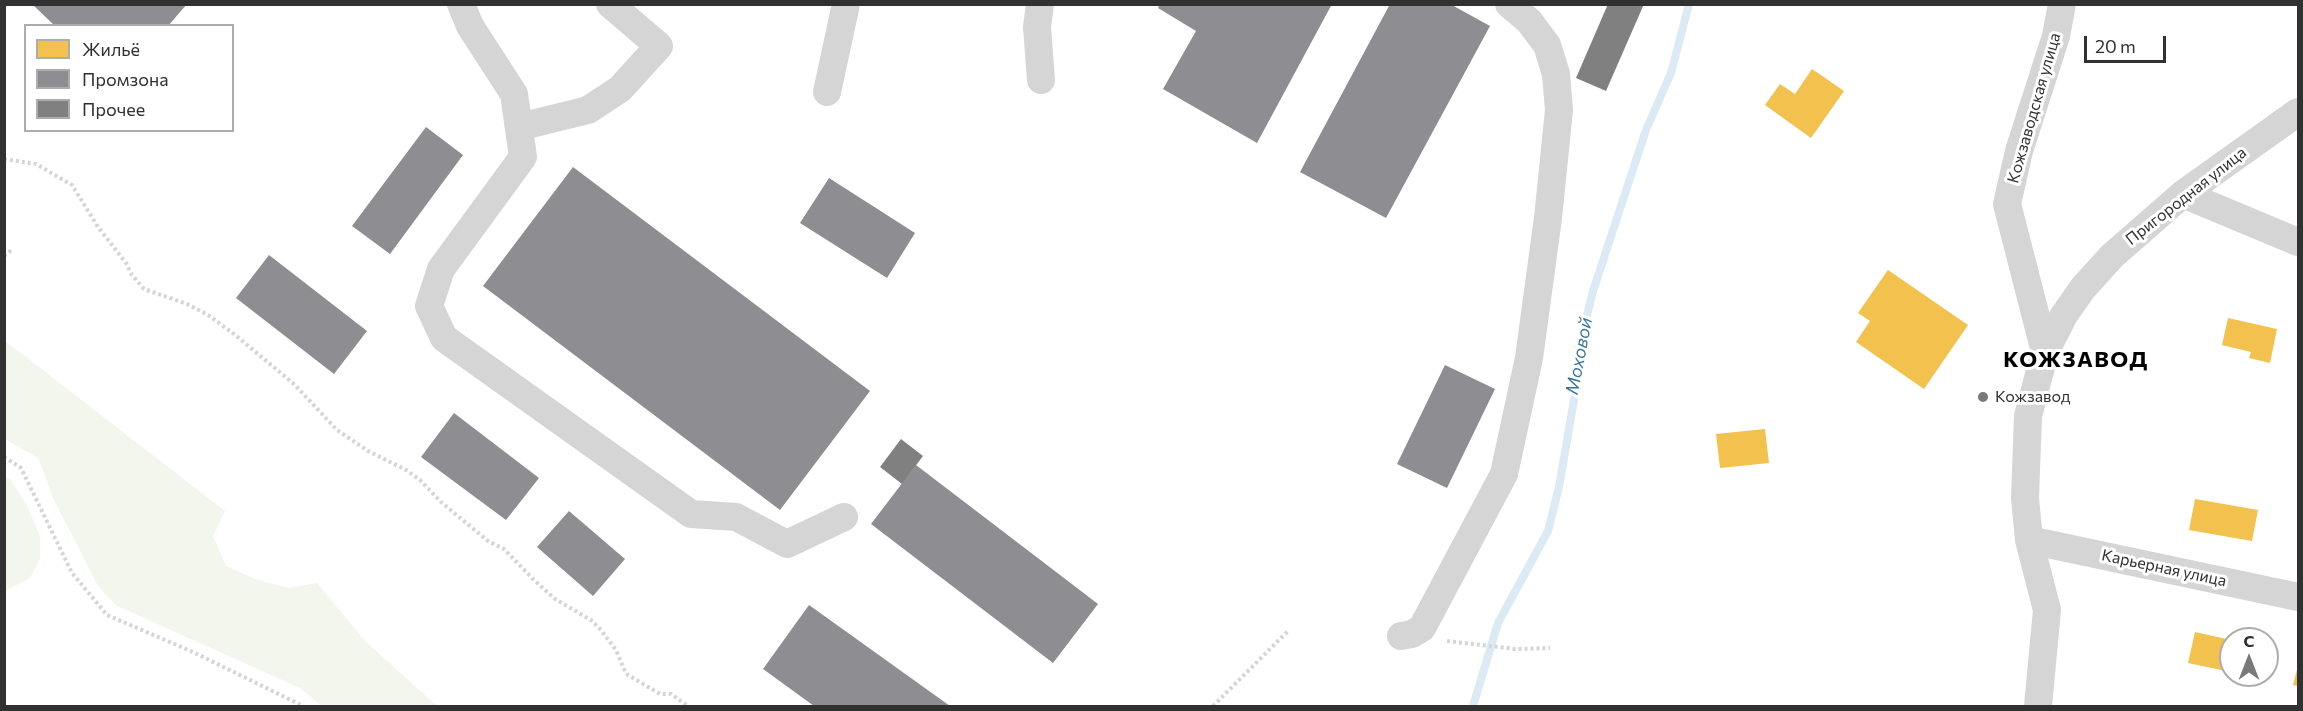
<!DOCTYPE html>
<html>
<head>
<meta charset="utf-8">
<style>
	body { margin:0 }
	#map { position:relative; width:2303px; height:711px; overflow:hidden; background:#fff; font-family:Commissioner,sans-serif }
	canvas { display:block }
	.frame { position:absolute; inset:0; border:6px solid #313131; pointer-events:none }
	.legend { position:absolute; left:24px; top:24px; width:210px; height:108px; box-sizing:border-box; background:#fff; border:2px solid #adadad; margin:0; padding:8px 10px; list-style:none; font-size:18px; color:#313131 }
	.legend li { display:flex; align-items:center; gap:12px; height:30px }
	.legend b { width:30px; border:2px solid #adadad }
	.north { position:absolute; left:2219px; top:627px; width:60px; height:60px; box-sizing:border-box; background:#fff; border:2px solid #adadad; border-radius:50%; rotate:0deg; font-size:16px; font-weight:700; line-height:24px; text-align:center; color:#313131 }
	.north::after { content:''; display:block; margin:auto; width:21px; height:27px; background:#797979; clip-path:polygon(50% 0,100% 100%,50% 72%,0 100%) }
	.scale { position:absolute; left:2084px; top:36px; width:82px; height:27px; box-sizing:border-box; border:3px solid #313131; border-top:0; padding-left:8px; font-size:18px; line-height:21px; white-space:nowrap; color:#313131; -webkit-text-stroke:4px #fff; paint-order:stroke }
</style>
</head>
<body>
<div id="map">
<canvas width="2303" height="711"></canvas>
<div class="frame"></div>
<ul class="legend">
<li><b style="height:16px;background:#f2c14e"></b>Жильё</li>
<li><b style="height:16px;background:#8d8d92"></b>Промзона</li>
<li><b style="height:16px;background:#808080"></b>Прочее</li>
</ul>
<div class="north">С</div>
<div class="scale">20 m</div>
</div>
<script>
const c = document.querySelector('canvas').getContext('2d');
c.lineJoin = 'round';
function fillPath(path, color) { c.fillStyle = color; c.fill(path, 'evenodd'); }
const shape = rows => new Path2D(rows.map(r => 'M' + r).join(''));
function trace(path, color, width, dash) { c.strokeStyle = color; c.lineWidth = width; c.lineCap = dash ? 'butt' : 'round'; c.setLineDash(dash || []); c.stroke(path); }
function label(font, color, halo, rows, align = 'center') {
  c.font = font + ' Commissioner,sans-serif'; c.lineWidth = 6; c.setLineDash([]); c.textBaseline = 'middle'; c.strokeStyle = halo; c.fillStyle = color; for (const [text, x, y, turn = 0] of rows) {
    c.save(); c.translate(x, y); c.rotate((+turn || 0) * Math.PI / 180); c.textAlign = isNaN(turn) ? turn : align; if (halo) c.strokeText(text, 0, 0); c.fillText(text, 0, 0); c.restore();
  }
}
const green = shape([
	[4,340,225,511,213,536,226,566,255,579,288,588,317,583,365,641,437,706,322,706,300,688,117,606,98,586,53,498,38,458,5,439],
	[4,476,10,479,26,504,40,536,40,559,30,578,5,591]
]);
const homes = shape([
	[1812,69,1844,91,1811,138,1765,105,1780,84,1795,94],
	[1888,270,1968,325,1924,389,1856,342,1870,321,1858,313],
	[2228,318,2277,329,2270,363,2249,358,2251,352,2222,345],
	[1765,429,1769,463,1720,468,1716,434],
	[2195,499,2258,510,2252,541,2189,530],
	[2195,632,2231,640,2231,672,2188,663],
	[2298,666,2298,686,2293,685]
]);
const industry = shape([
	[32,4,187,4,168,26,55,26],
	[1160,4,1332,4,1257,143,1163,89,1196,31,1158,8],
	[1390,4,1450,4,1490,26,1386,218,1300,172],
	[426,127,463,155,390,254,352,226],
	[573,167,870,391,780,510,483,286],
	[829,178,915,233,887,278,800,223],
	[269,255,367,331,334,374,236,298],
	[1445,365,1495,389,1447,488,1397,464],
	[454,413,539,478,506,520,421,457],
	[916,465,1098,604,1053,663,871,524],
	[569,511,625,559,593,596,537,547],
	[809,605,950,706,814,706,763,669]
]);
const stream = shape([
	[1473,706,1498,623,1548,531,1559,487,1575,394,1578,352,1593,291,1646,130,1671,73,1689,4]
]);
const building = shape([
	[1608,4,1644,4,1606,91,1576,78],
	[901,439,923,456,902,484,880,467]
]);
const path = shape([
	[4,159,36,164,72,185,98,227,126,263,132,275,144,289,187,304,208,315,234,334,294,384,337,430,368,451,406,470,420,480,441,502,488,541,504,549,533,579,555,599,591,620,600,629,616,650,624,669,628,675,660,694,671,694,688,706],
	[4,256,13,249],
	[4,457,21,468,72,573,107,615,193,652,303,706],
	[1447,641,1515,649,1550,648],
	[1213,706,1289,630]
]);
const minor = shape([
	[461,4,470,26,514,94,523,157,441,269,429,306,444,338,691,514,736,517,787,544,844,517],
	[1040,4,1037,27,1041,80],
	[827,92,846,4],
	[519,127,588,110,620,89,659,46,610,4],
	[2183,194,2298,242],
	[2045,352,2007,204,2019,151,2056,36,2062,4],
	[2029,540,2298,597],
	[1401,636,1412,634,1422,628,1504,474,1529,358,1548,218,1559,110,1556,74,1547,45,1529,21,1509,4],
	[2038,706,2047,610,2029,540,2025,498,2028,416,2045,352,2064,315,2083,288,2112,256,2183,194,2298,112]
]);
const markers = [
	[1983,397,6,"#797979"]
];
const streetNames = [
	["Кожзаводская улица",2034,108,-74],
	["Пригородная улица",2186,196,-38],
	["Карьерная улица",2164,568,12]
];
const poiNames = [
	["Кожзавод",1995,397]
];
const waterNames = [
	["Моховой",1579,356,-79]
];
const districtNames = [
	["КОЖЗАВОД",2076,360]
];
fillPath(green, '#f2f6ed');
fillPath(homes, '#f2c14e');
fillPath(industry, '#8d8d92');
trace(stream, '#dbeaf4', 8);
fillPath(building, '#808080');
trace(path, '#d5d5d5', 4, [3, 3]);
trace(minor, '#d5d5d5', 28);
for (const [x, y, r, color] of markers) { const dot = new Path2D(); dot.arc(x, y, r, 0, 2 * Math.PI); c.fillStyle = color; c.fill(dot); trace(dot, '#fff', 2); }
label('16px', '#313131', '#fff', streetNames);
label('16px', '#313131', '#fff', poiNames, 'left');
label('italic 18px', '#38759b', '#fff', waterNames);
c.letterSpacing = '1.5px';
label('bold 22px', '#000', '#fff', districtNames);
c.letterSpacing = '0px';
</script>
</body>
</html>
